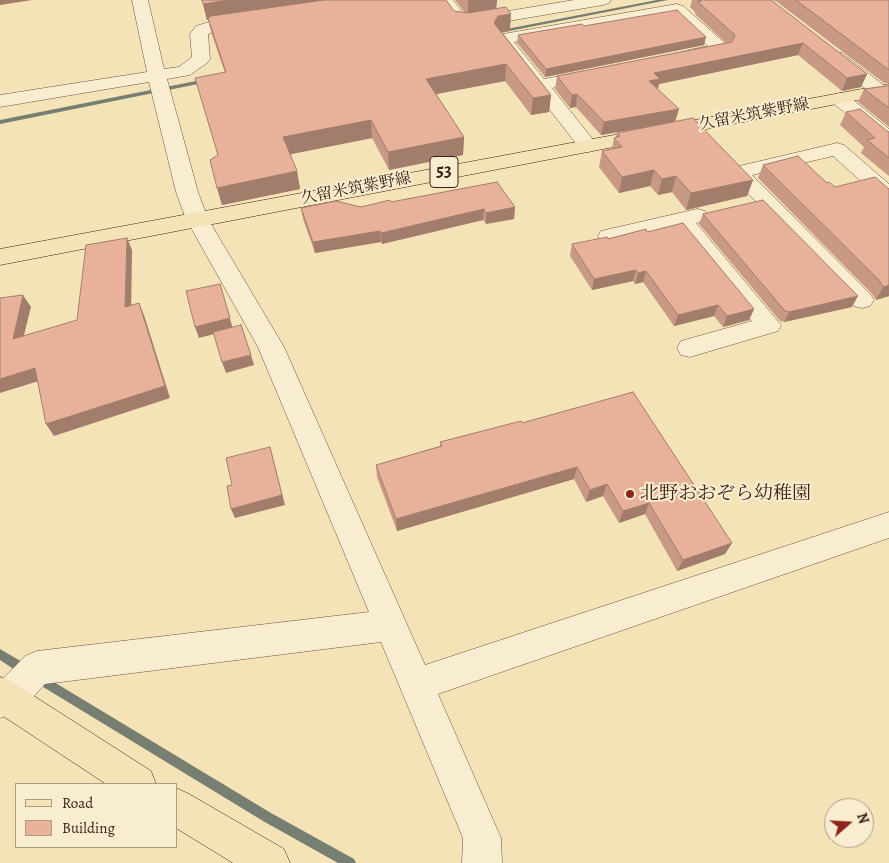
<!DOCTYPE html>
<html>
<head>
<meta charset="utf-8">
<style>
	body { margin:0 }
	#map { position:relative; width:889px; height:863px; overflow:hidden; background:#f5e3b8; font-family:Alegreya,serif }
	canvas { display:block }
	.legend { position:absolute; left:15px; top:783px; width:162px; height:65px; box-sizing:border-box; background:#f8edd1; border:1px solid #ae9b84; margin:0; padding:6px 9px; list-style:none; font-size:15px; color:#3e2011 }
	.legend li { display:flex; align-items:center; gap:10px; height:25px }
	.legend b { width:25px; border:1px solid #ae9b84 }
	.north { position:absolute; left:824px; top:798px; width:50px; height:50px; box-sizing:border-box; background:#f8edd1; border:1px solid #ae9b84; border-radius:50%; rotate:71deg; font-size:14px; font-weight:700; line-height:20px; text-align:center; color:#3e2011 }
	.north::after { content:''; display:block; margin:auto; width:18px; height:22px; background:#8f2418; clip-path:polygon(50% 0,100% 100%,50% 72%,0 100%) }
</style>
</head>
<body>
<div id="map">
<canvas width="889" height="863"></canvas>
<ul class="legend">
<li><b style="height:6px;background:#f5e3b8"></b>Road</li>
<li><b style="height:14px;background:#e8b29a"></b>Building</li>
</ul>
<div class="north">N</div>
</div>
<script>
const c = document.querySelector('canvas').getContext('2d');
c.lineJoin = 'round';
const shape = rows => new Path2D(rows.map(r => 'M' + r).join(''));
function fillPath(path, color) { c.fillStyle = color; c.fill(path, 'evenodd'); }
function trace(path, color, width, dash) { c.strokeStyle = color; c.lineWidth = width; c.lineCap = dash ? 'butt' : 'round'; c.setLineDash(dash || []); c.stroke(path); }
function label(font, color, halo, rows, align = 'center') {
  c.font = font + ' Alegreya,"Noto Serif JP",serif'; c.lineWidth = 4; c.setLineDash([]); c.textBaseline = 'middle'; c.strokeStyle = halo; c.fillStyle = color; for (const [text, x, y, turn = 0] of rows) {
    c.save(); c.translate(x, y); c.rotate((+turn || 0) * Math.PI / 180); c.textAlign = isNaN(turn) ? turn : align; if (halo) c.strokeText(text, 0, 0); c.fillText(text, 0, 0); c.restore();
  }
}
const stream = shape([
	[657,0,668,0,499,33,496,31,657,0],
	[206,79,209,81,208,82,0,124,0,120,206,79],
	[0,649,29,666,30,670,29,674,25,675,21,674,0,660,0,649],
	[39,673,271,813,354,859,356,863,338,863,263,821,35,682,34,678,35,674,39,673]
]);
const minor = shape([
	[132,0,148,0,164,69,179,67,192,57,190,34,196,26,209,22,246,16,252,17,254,21,252,25,208,34,210,59,207,63,190,75,167,79,198,192,208,219,284,347,425,665,889,512,889,538,438,694,501,838,502,863,462,863,463,838,381,642,45,684,20,711,0,718,0,682,25,656,37,651,369,612,258,347,186,219,176,192,149,82,0,107,0,95,147,72,132,0],
	[437,0,453,0,467,18,574,0,611,0,609,3,603,5,467,28,454,26,437,0],
	[677,4,683,6,727,45,730,49,727,53,691,60,685,59,682,55,685,51,708,46,673,14,514,42,544,79,592,70,598,71,601,75,598,79,552,88,598,146,595,150,588,152,581,150,495,39,497,35,503,34,677,4],
	[836,52,842,53,886,87,889,91,886,95,880,97,874,95,830,61,827,57,830,53,836,52],
	[840,93,847,95,889,129,889,145,882,143,833,103,831,99,833,95,840,93],
	[837,143,844,145,889,184,889,202,882,200,833,156,752,175,870,294,874,300,870,306,862,308,854,306,728,172,731,168,837,143],
	[697,209,705,211,708,216,705,221,696,223,781,325,778,331,690,357,681,355,677,348,681,341,752,321,676,228,609,243,601,241,598,236,601,231,697,209]
]);
const major = shape([
	[889,84,889,94,0,265,0,249,889,84],
	[0,677,12,682,151,771,156,784,106,784,0,714,0,677],
	[176,788,189,794,284,849,290,863,233,863,176,828,176,788]
]);
const wall = shape([
	[202,0,454,11,465,13,455,0,497,0,496,8,510,31,502,32,551,95,549,112,531,115,505,81,436,94,464,137,463,155,389,170,372,138,290,154,297,171,300,189,222,205,210,160,218,155,195,78,225,73,212,35,208,20,207,20],
	[692,0,771,0,867,74,861,87,842,91,798,55,659,84,658,89,675,122,753,180,747,196,686,210,672,192,658,195,650,186,619,193,599,167,602,151,612,149,614,138,616,137,617,133,642,128,601,135,576,107,570,108,555,89,557,76,726,43,695,14,695,12,690,7],
	[772,0,889,0,889,83,884,83,777,2],
	[584,26,704,45,545,77,517,43,518,35],
	[889,85,889,127,858,102,864,89],
	[846,112,889,132,889,176,861,153,864,147,840,125],
	[763,165,827,183,835,187,888,188,889,296,876,300,871,293,758,178],
	[391,202,515,207,514,219,486,224,483,220,382,244,381,242,315,253,303,219,301,208,361,207],
	[703,214,852,307,784,322,780,321,699,224],
	[647,232,754,309,749,320,723,327,714,316,674,326,643,282,635,284,633,281,592,290,570,256,572,244],
	[522,423,732,543,725,554,677,571,645,514,619,523,603,496,586,502,574,479,397,531,377,477,376,465,440,446,440,442]
]);
const shadedWall = shape([
	[0,0,32,0,0,5],
	[230,0,347,0,207,20,203,4],
	[468,0,497,0,496,11,468,16],
	[511,14,510,31,497,33,494,23,498,16],
	[706,37,704,45,545,77,546,69],
	[803,43,798,55,659,84,657,91,649,81,654,73],
	[506,64,505,81,426,96,426,79],
	[867,74,861,87,842,91,847,78],
	[577,94,576,107,570,108,572,95],
	[551,95,549,112,531,115,533,98],
	[679,109,675,122,601,135,604,122],
	[371,120,372,138,287,155,283,137],
	[464,137,463,155,389,170,388,152],
	[654,170,650,186,619,193,622,177],
	[297,171,300,189,222,205,217,188],
	[676,176,672,192,658,195,662,179],
	[753,180,747,196,686,210,691,193],
	[515,207,514,219,486,224,486,213],
	[484,209,483,220,382,244,381,233],
	[380,231,381,242,315,253,313,242],
	[127,238,132,250,131,319,125,307],
	[636,270,633,281,592,290,594,279],
	[646,271,643,282,635,284,638,273],
	[889,285,889,296,876,300,883,287],
	[23,295,31,307,20,351,13,339],
	[223,295,233,329,199,338,195,327],
	[858,296,852,307,784,322,789,312],
	[139,303,144,315,170,398,54,436,46,424],
	[718,305,714,316,674,326,678,315],
	[754,309,749,320,723,327,727,316],
	[251,355,254,365,226,373,222,362],
	[35,368,42,380,0,393,0,379],
	[270,447,285,505,235,518,231,509],
	[577,467,574,479,397,531,396,519],
	[607,484,603,496,586,502,590,490],
	[649,503,645,514,619,523,623,511],
	[732,543,725,554,677,571,683,560]
]);
const building = shape([
	[202,0,230,0,203,4,202,0],
	[324,0,446,0,454,11,468,13,506,7,511,14,498,16,494,23,551,95,533,98,506,64,426,79,464,137,388,152,371,120,283,137,297,171,217,188,210,160,218,155,195,78,226,72,208,18,211,16,324,0],
	[699,0,771,0,867,74,847,78,803,43,654,73,660,79,649,81,679,109,604,122,577,94,572,95,557,76,732,42,735,35,698,2,701,1,699,0],
	[796,0,889,0,889,70,796,0],
	[677,10,706,37,546,69,518,35,582,24,584,26,677,10],
	[889,85,889,108,864,89,887,86,889,85],
	[860,109,887,131,889,132,889,158,867,140,875,138,846,112,860,109],
	[693,118,753,180,691,193,676,176,662,179,654,170,622,177,602,151,622,147,614,138,620,136,617,133,693,118],
	[798,156,827,183,829,182,835,187,875,177,889,189,889,285,883,287,879,280,763,165,798,156],
	[497,182,515,207,486,213,484,209,381,233,380,231,313,242,301,208,336,201,361,207,390,200,391,202,497,182],
	[763,200,858,296,789,312,785,311,703,214,763,200],
	[683,223,754,309,727,316,718,305,678,315,646,271,638,273,636,270,594,279,572,244,607,237,608,239,646,229,647,232,683,223],
	[127,238,125,307,139,303,165,386,46,424,35,368,0,379,0,298,23,295,13,339,77,320,86,245,127,238],
	[220,284,230,318,195,327,186,291,220,284],
	[241,325,251,355,222,362,213,332,241,325],
	[633,392,732,543,683,560,649,503,623,511,607,484,590,490,577,467,396,519,376,465,442,446,440,442,521,421,522,423,633,392],
	[270,447,282,495,231,509,227,486,232,485,226,458,270,447]
]);
const markers = [
	[630,494,5,"#8f2418"]
];
const farStreetnames = [
	["久留米筑紫野線",754,115,-11],
	["久留米筑紫野線",356,189,-11]
];
const shields = [
	[444,172,28]
];
const shieldNames = [
	["53",444,172]
];
const poiNames = [
	["北野おおぞら幼稚園",640,494]
];
fillPath(stream, '#767f72');
trace(minor, '#6c513b', 1);
trace(major, '#3e2011', 1);
fillPath(minor, '#f8edd1');
fillPath(major, '#f5e3b8');
fillPath(wall, '#c89984');
fillPath(shadedWall, '#a27d6c');
fillPath(building, '#e8b29a');
trace(building, '#a27d6c', 1);
for (const [x, y, r, color] of markers) { const dot = new Path2D(); dot.arc(x, y, r, 0, 2 * Math.PI); c.fillStyle = color; c.fill(dot); trace(dot, '#f8edd1', 2); }
label('16px', '#3e2011', '#f8edd1', farStreetnames);
for (const [x, y, w] of shields) { const box = new Path2D(); box.roundRect(x - w / 2, y - 15.5, w, 31, 4); c.fillStyle = '#f8edd1'; c.fill(box); trace(box, '#3e2011', 1); }
label('bold 18px', '#3e2011', null, shieldNames);
label('19px', '#3e2011', '#f8edd1', poiNames, 'left');
</script>
</body>
</html>
